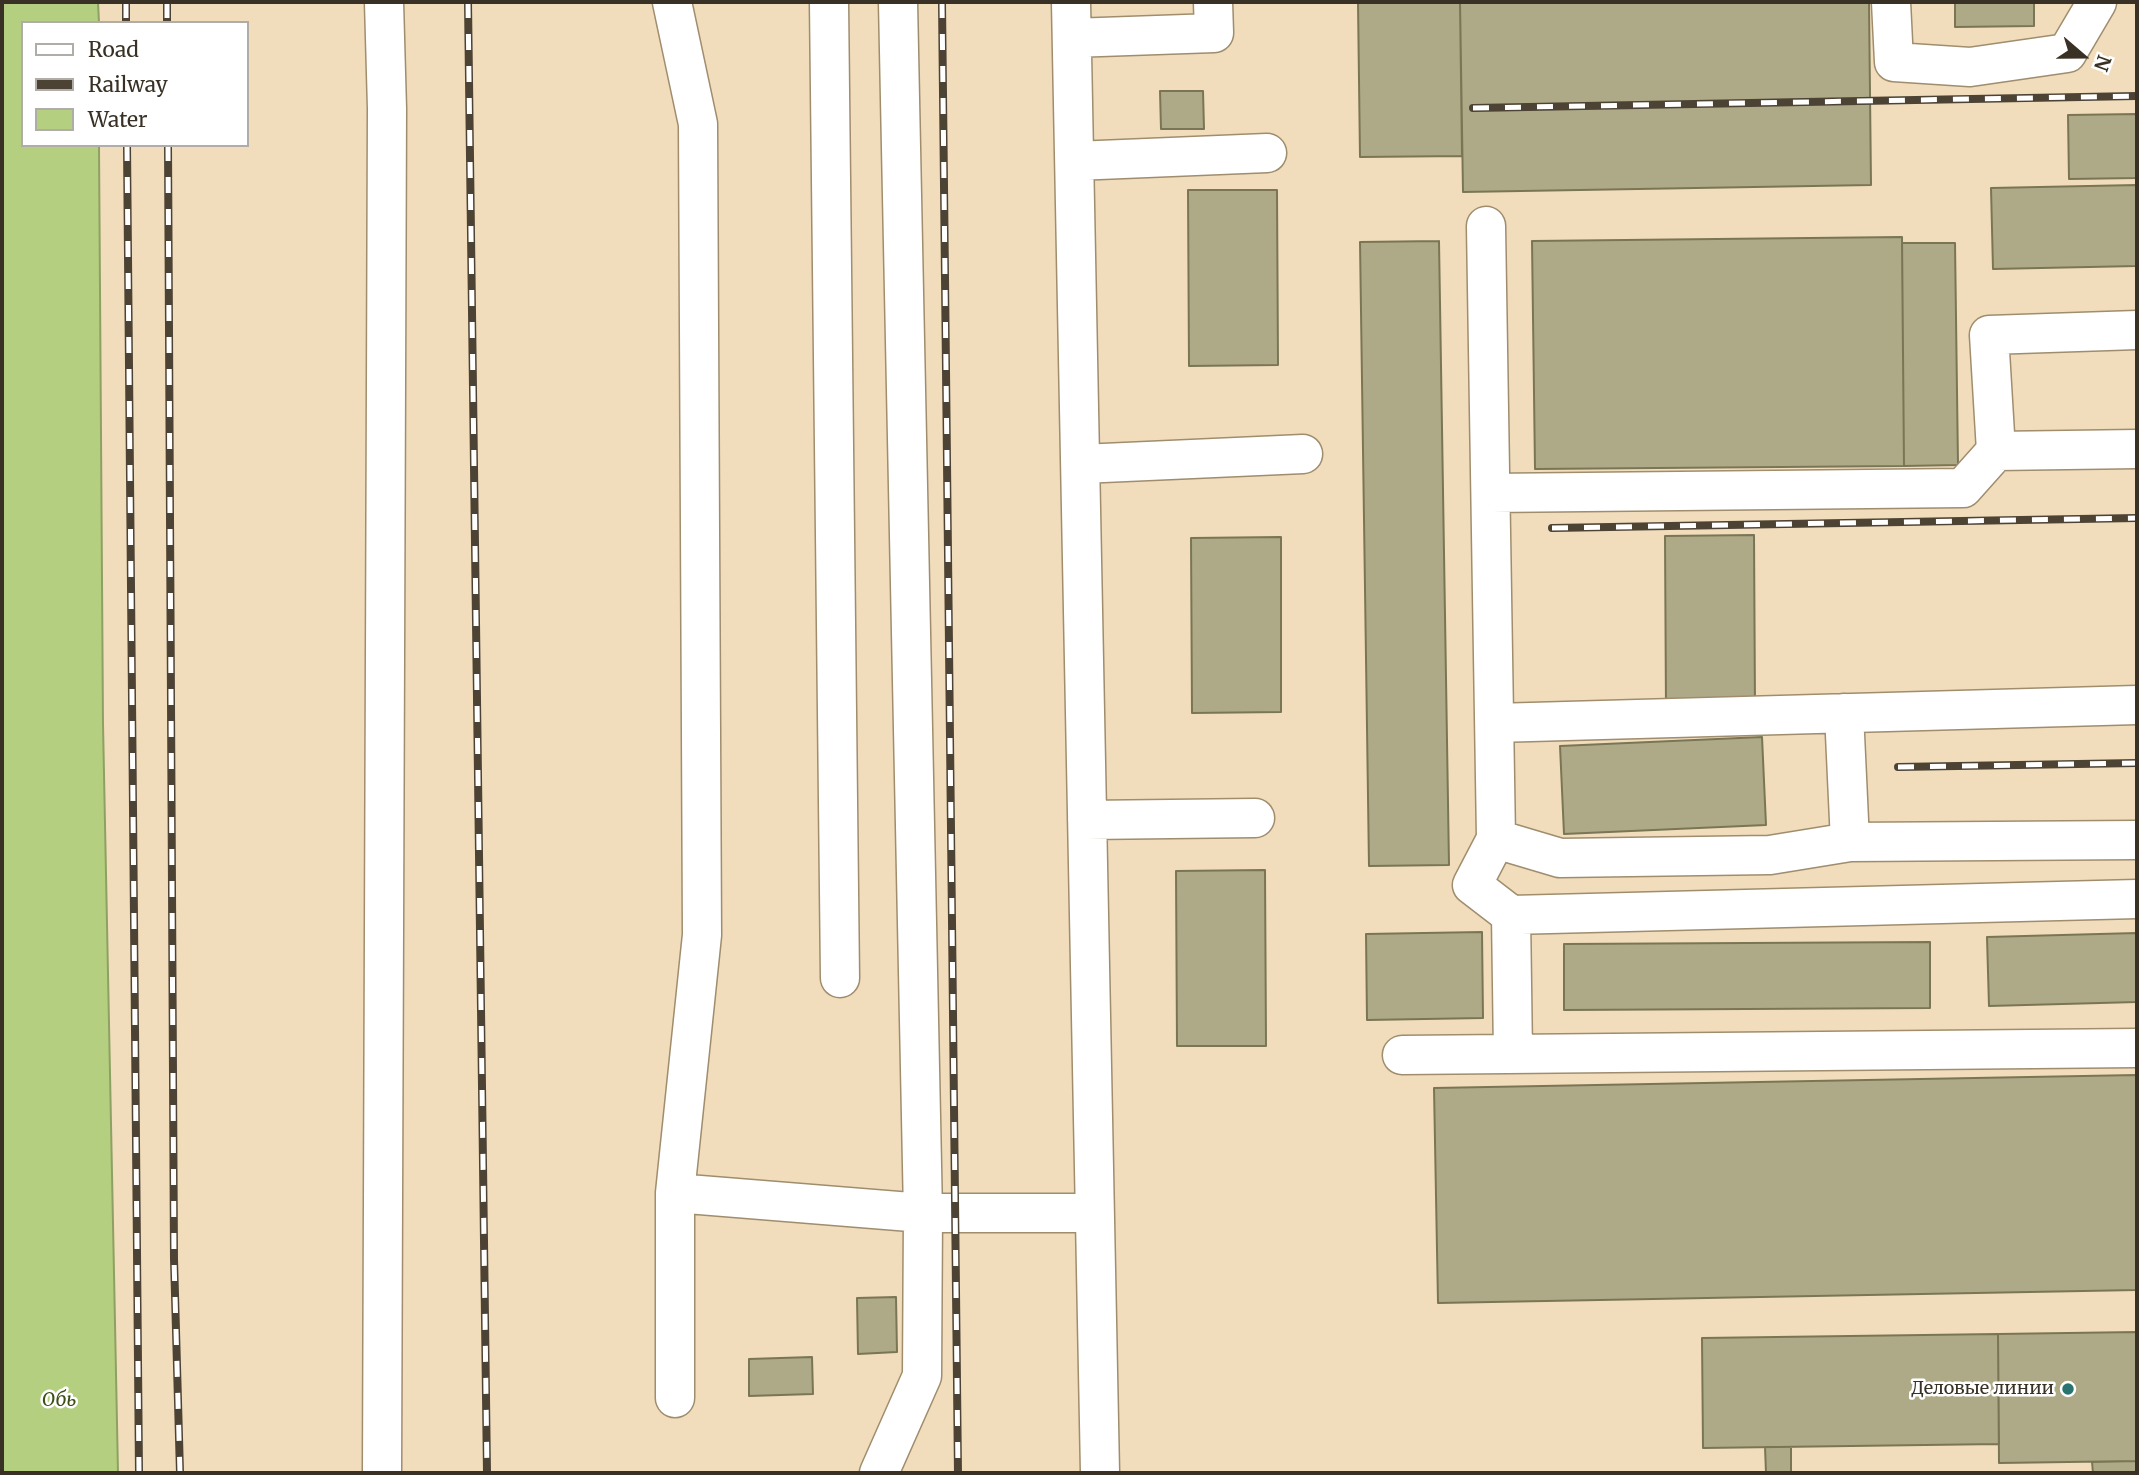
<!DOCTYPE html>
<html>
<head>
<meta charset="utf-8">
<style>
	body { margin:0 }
	#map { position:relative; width:2139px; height:1475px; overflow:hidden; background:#f1ddbc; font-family:Merriweather,serif }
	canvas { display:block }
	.frame { position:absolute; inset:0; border:4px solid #393125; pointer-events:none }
	.legend { position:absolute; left:21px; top:21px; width:228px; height:126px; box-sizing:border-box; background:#fff; border:2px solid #b0ada8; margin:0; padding:9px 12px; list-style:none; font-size:21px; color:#393125 }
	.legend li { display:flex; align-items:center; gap:14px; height:35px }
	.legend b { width:35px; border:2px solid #b0ada8 }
	.north { position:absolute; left:2048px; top:21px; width:70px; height:70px; -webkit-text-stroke:5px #fff; paint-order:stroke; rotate:110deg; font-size:19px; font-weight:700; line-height:28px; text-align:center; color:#393125 }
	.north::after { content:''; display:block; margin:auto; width:24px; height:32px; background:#393125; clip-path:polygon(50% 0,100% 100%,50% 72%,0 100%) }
</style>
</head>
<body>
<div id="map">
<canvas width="2139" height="1475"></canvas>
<div class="frame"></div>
<ul class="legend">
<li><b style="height:9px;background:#fff"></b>Road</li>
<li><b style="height:9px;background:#4d4335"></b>Railway</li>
<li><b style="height:19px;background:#b4cf7f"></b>Water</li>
</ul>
<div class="north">N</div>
</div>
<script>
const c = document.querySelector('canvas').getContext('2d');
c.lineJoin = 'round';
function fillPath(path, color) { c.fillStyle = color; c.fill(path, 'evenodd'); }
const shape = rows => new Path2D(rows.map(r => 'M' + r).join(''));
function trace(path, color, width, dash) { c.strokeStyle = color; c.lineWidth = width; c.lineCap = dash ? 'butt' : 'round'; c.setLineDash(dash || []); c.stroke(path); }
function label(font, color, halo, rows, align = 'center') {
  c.font = font + ' Merriweather,serif'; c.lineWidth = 5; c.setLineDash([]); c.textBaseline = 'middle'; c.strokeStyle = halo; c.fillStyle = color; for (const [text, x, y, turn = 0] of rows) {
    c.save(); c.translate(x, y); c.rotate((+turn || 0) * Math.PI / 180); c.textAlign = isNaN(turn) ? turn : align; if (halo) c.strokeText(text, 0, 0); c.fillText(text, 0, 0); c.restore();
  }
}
const water = shape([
	[2,2,98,2,99,23,23,23,23,145,99,145,103,724,118,1473,2,1473,2,2]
]);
const building = shape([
	[1358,2,1460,2,1462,156,1360,157,1358,2],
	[1460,2,1869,2,1871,185,1463,192,1460,2],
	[1955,2,2034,2,2034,26,1955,27,1955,2],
	[1160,91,1203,91,1204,129,1161,129,1160,91],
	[2137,114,2137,178,2069,179,2068,115,2137,114],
	[2137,185,2137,266,1993,269,1991,188,2137,185],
	[1188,190,1277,190,1278,365,1189,366,1188,190],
	[1902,237,1904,466,1535,469,1532,241,1902,237],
	[1439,241,1449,865,1369,866,1360,242,1439,241],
	[1902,243,1955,243,1958,465,1904,466,1902,243],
	[1754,535,1755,710,1666,711,1665,536,1754,535],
	[1281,537,1281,712,1192,713,1191,538,1281,537],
	[1762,737,1766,825,1564,834,1560,746,1762,737],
	[1265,870,1266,1046,1177,1046,1176,871,1265,870],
	[1482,932,1483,1018,1367,1020,1366,934,1482,932],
	[2137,933,2137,1002,1989,1006,1987,937,2137,933],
	[1930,942,1930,1008,1564,1010,1564,944,1930,942],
	[2137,1075,2137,1290,1438,1303,1434,1088,2137,1075],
	[896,1297,897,1352,858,1354,857,1298,896,1297],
	[2137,1332,2137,1461,1999,1463,1998,1334,2137,1332],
	[1998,1334,1999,1444,1703,1448,1702,1338,1998,1334],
	[812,1357,813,1394,749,1396,749,1359,812,1357],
	[1765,1447,1791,1447,1791,1473,1766,1473,1765,1447],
	[2137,1461,2137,1473,2093,1473,2092,1462,2137,1461]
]);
const minor = shape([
	[672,2,698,124,702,935,675,1193,675,1398],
	[829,2,840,978],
	[1071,2,1100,1473],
	[1891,2,1894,62,1970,67,2067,53,2097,2],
	[1072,38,1214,33,1213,2],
	[1075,161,1267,153],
	[1486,226,1496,839,1472,885,1511,915,1513,1054],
	[2137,330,1989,335,1996,451,2137,449],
	[1081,464,1303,454],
	[1491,493,1963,488,1996,451],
	[1844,713,1850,842],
	[1495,723,2137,705],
	[1087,820,1255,818],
	[1496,839,1560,858,1770,855,1850,842,2137,840],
	[1511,915,2137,899],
	[1402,1055,2137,1048],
	[675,1193,923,1213,1094,1213],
	[382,1473,387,109,384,2],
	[879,1473,922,1376,923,1213,898,2]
]);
const rail = shape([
	[126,2,126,23],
	[167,2,167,23],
	[468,2,487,1473],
	[942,2,958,1473],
	[1473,108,2137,96],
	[127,145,139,1473],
	[168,145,174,1259,180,1473],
	[1552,528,2137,518],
	[1898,767,2137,763]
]);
const markers = [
	[2068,1389,7,"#2a7470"]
];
const poiNames = [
	["Деловые линии",2054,1389]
];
const waterNames = [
	["Обь",59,1401]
];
fillPath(water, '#b4cf7f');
trace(water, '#8fa064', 2);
fillPath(building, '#aeaa87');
trace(building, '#7a7655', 2);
trace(minor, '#9f8d6e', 41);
trace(minor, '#fff', 38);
trace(rail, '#4d4335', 8);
trace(rail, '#fff', 5, [16]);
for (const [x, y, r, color] of markers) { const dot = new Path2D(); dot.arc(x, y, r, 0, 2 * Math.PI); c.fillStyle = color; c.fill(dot); trace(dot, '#fff', 2.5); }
label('18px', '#393125', '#fff', poiNames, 'right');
label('italic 19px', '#3e4f16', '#fff', waterNames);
</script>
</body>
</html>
